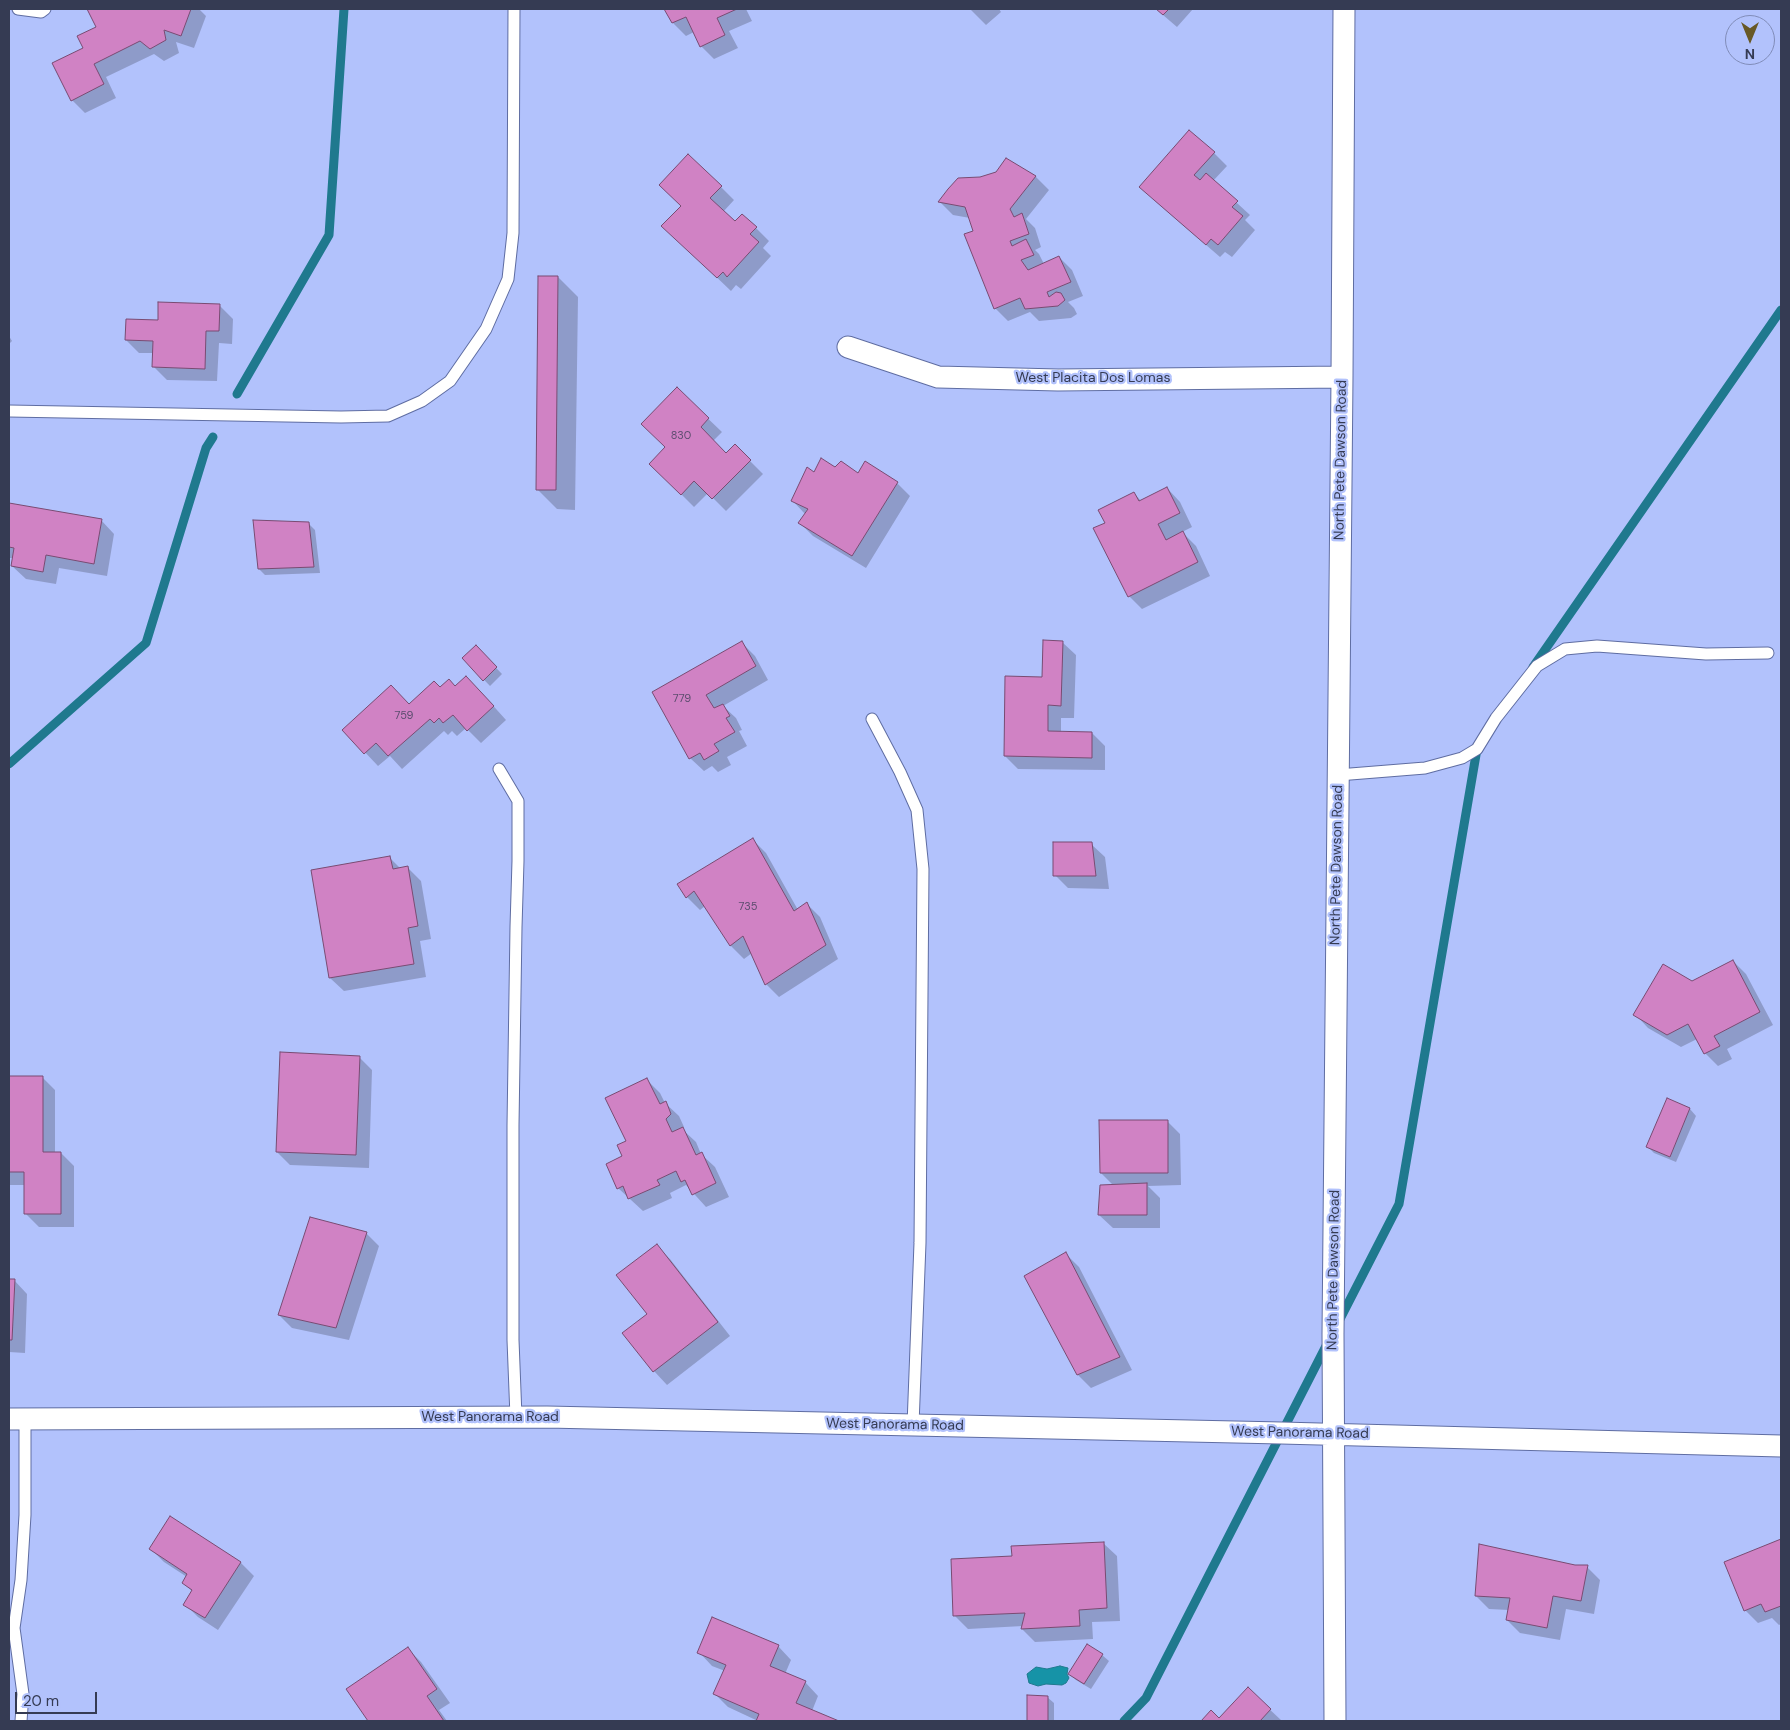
<!DOCTYPE html>
<html>
<head>
<meta charset="utf-8">
<style>
	body { margin:0 }
	#map { position:relative; width:1790px; height:1730px; overflow:hidden; background:#b2c2fc; font-family:"DM Sans",sans-serif }
	canvas { display:block }
	.frame { position:absolute; inset:0; border:10px solid #353b53; pointer-events:none }
	.north { position:absolute; left:1725px; top:15px; width:50px; height:50px; box-sizing:border-box; background:#b2c2fc; border:1px solid #808cb8; border-radius:50%; rotate:180deg; font-size:14px; font-weight:700; line-height:20px; text-align:center; color:#353b53 }
	.north::after { content:''; display:block; margin:auto; width:18px; height:22px; background:#685825; clip-path:polygon(50% 0,100% 100%,50% 72%,0 100%) }
	.scale { position:absolute; left:15px; top:1692px; width:82px; height:22px; box-sizing:border-box; border:2px solid #353b53; border-top:0; padding-left:6px; font-size:15px; line-height:18px; white-space:nowrap; color:#353b53; -webkit-text-stroke:4px #b2c2fc; paint-order:stroke }
</style>
</head>
<body>
<div id="map">
<canvas width="1790" height="1730"></canvas>
<div class="frame"></div>
<div class="north">N</div>
<div class="scale">20 m</div>
</div>
<script>
const c = document.querySelector('canvas').getContext('2d');
c.lineJoin = 'round';
function fillPath(path, color) { c.fillStyle = color; c.fill(path, 'evenodd'); }
const shape = rows => new Path2D(rows.map(r => 'M' + r).join(''));
function trace(path, color, width, dash) { c.strokeStyle = color; c.lineWidth = width; c.lineCap = dash ? 'butt' : 'round'; c.setLineDash(dash || []); c.stroke(path); }
function label(font, color, halo, rows, align = 'center') {
  c.font = font + ' "DM Sans",sans-serif'; c.lineWidth = 4.5; c.setLineDash([]); c.textBaseline = 'middle'; c.strokeStyle = halo; c.fillStyle = color; for (const [text, x, y, turn = 0] of rows) {
    c.save(); c.translate(x, y); c.rotate((+turn || 0) * Math.PI / 180); c.textAlign = isNaN(turn) ? turn : align; if (halo) c.strokeText(text, 0, 0); c.fillText(text, 0, 0); c.restore();
  }
}
const water = shape([
	[1060,1666,1068,1668,1067,1674,1069,1678,1066,1683,1062,1685,1046,1684,1038,1686,1029,1683,1027,1674,1036,1667,1047,1669,1060,1666]
]);
const shadow = shape([
	[89,9,199,9,206,16,194,48,176,42,179,53,164,61,154,54,106,77,116,98,85,113,72,100,85,48,98,27],
	[666,9,746,9,752,21,729,31,738,48,714,59,701,46,694,32,686,36,673,23],
	[970,9,999,9,1001,12,986,25],
	[1156,9,1193,9,1177,27],
	[1214,153,1227,166,1213,181,1250,215,1245,220,1255,230,1232,257,1225,252,1220,257,1154,200],
	[1006,160,1036,177,1049,190,1026,219,1035,228,1041,247,1035,250,1039,254,1044,264,1059,257,1072,270,1083,296,1068,302,1074,308,1077,314,1071,318,1039,321,1030,312,1008,321,995,308,970,218,953,215,940,202,980,178,997,173],
	[721,187,734,200,723,212,735,223,742,216,756,228,769,241,763,248,771,256,741,289,736,285,731,291,663,226],
	[558,277,578,297,575,510,557,509,537,489],
	[220,306,233,319,232,344,219,343,217,381,167,380,153,366,154,353,139,353,126,340,159,321],
	[9,336,12,341,9,344],
	[677,389,722,432,713,441,726,455,735,446,763,474,726,511,708,493,694,507,651,464,667,448],
	[836,469,897,483,910,496,866,568,813,536,800,523,805,514,792,500,814,474],
	[1167,488,1180,502,1192,527,1182,532,1196,546,1210,576,1142,609,1129,596,1106,523,1134,493,1141,501],
	[9,504,101,520,114,534,107,576,59,568,56,584,26,579,12,566,14,558,9,558],
	[308,523,315,530,320,573,265,575,259,569],
	[1062,642,1076,655,1074,718,1061,718,1061,733,1092,733,1105,746,1105,770,1018,769,1005,756],
	[742,643,755,656,768,680,723,706,736,718,742,730,739,731,747,746,727,757,731,765,718,772,712,766,704,771,690,758,653,692],
	[476,647,502,674,490,686,463,658],
	[455,687,479,690,506,720,481,743,466,728,457,736,452,731,448,735,444,731,402,769,390,756,378,766,344,730,409,705,440,689],
	[752,839,766,853,798,910,807,904,820,917,838,959,779,997,766,984,752,953,744,959,731,946,705,906,700,910,687,897,679,884],
	[1091,844,1105,857,1109,889,1068,888,1055,875],
	[390,858,401,869,408,868,421,881,431,939,420,941,426,977,344,991,330,978],
	[1733,961,1746,974,1773,1025,1727,1049,1732,1059,1718,1066,1705,1053,1697,1039,1681,1047,1648,1028,1635,1014,1692,982],
	[359,1057,372,1070,369,1168,290,1165,277,1152],
	[9,1077,42,1077,55,1090,55,1153,61,1153,74,1166,74,1227,39,1227,26,1214,26,1185,9,1185],
	[647,1080,660,1093,665,1103,679,1116,684,1127,682,1129,696,1142,701,1154,715,1167,729,1197,706,1207,686,1185,670,1193,672,1198,643,1211,618,1188,627,1142],
	[1667,1100,1690,1109,1696,1116,1676,1162,1654,1153,1648,1147],
	[1167,1121,1180,1134,1181,1185,1148,1186,1160,1198,1160,1228,1113,1228,1099,1215,1114,1186,1101,1173],
	[366,1233,379,1246,349,1340,292,1328,279,1315],
	[656,1246,670,1259,730,1336,667,1385,654,1371,649,1314],
	[1066,1254,1079,1267,1132,1370,1091,1388,1078,1375,1026,1277],
	[9,1280,14,1280,27,1294,25,1353,9,1352],
	[171,1518,241,1563,254,1576,218,1630,198,1617,185,1604,193,1592,183,1583,187,1577,164,1562,151,1549],
	[1781,1540,1781,1624,1779,1625,1772,1618,1758,1623,1745,1610,1726,1562],
	[1103,1543,1117,1556,1120,1621,1092,1622,1093,1639,1035,1642,1022,1629,1023,1626,968,1629,955,1616,1013,1558],
	[1575,1567,1587,1567,1600,1580,1594,1614,1566,1609,1560,1640,1520,1633,1507,1620,1509,1610,1489,1609,1476,1596],
	[778,1646,791,1660,785,1674,805,1682,818,1696,812,1711,836,1721,758,1721,728,1707,715,1694,725,1671,712,1666,699,1652],
	[408,1649,421,1662,450,1703,439,1710,447,1721,370,1721,348,1690],
	[1102,1655,1109,1661,1091,1689,1076,1680,1070,1674],
	[1248,1689,1282,1721,1202,1721,1211,1712,1219,1720],
	[1028,1697,1047,1697,1054,1703,1054,1721,1028,1721]
]);
const stream = shape([
	[237,394,329,235,344,9],
	[1533,667,1781,310],
	[9,764,146,643,206,448,213,437],
	[1339,1321,1399,1204,1477,749,1479,746],
	[1124,1721,1146,1698,1327,1344]
]);
const building = shape([
	[87,9,191,9,181,36,164,30,166,40,150,49,140,41,94,64,104,84,71,101,52,63,83,48,77,36,96,27,87,9],
	[664,9,737,9,717,18,725,35,700,47,686,17,672,23,664,9],
	[1156,9,1169,9,1163,15,1156,9],
	[1189,130,1215,152,1194,175,1200,180,1206,173,1238,201,1232,207,1243,216,1218,245,1211,239,1206,245,1139,187,1189,130],
	[688,154,722,186,710,198,735,221,742,214,757,227,750,234,759,242,727,277,723,272,717,278,661,226,681,206,659,185,688,154],
	[1006,158,1036,176,1010,209,1014,217,1022,213,1029,234,1010,241,1012,246,1026,239,1034,255,1021,260,1028,270,1059,256,1071,282,1047,292,1049,297,1056,292,1061,293,1065,300,1058,306,1025,309,1020,298,994,309,964,234,973,231,965,207,938,202,948,189,958,178,980,177,996,172,1006,158],
	[538,276,558,276,556,490,536,490,538,276],
	[158,302,220,304,219,331,206,331,205,369,152,367,153,341,125,340,126,319,158,320,158,302],
	[677,387,709,418,701,427,726,453,735,444,751,460,712,499,694,481,681,495,649,464,665,447,641,424,677,387],
	[821,458,835,467,841,461,858,473,865,461,898,482,852,556,798,523,808,509,791,501,807,467,814,472,821,458],
	[1167,487,1180,513,1158,524,1166,540,1183,531,1198,562,1128,597,1093,528,1105,523,1098,510,1134,492,1139,501,1167,487],
	[9,503,102,519,94,564,46,555,43,572,11,566,14,548,9,547,9,503],
	[253,520,309,522,314,567,258,569,253,520],
	[1043,640,1063,641,1061,706,1048,705,1048,731,1092,732,1092,758,1004,756,1005,676,1042,677,1043,640],
	[742,641,756,666,706,695,714,708,723,704,730,716,726,718,735,732,714,744,719,751,704,760,700,753,689,759,652,692,742,641],
	[476,645,497,667,483,681,462,658,476,645],
	[466,676,494,706,467,731,453,715,443,723,439,718,434,723,430,719,388,756,376,743,364,754,342,730,391,685,409,704,434,681,440,687,449,679,455,686,466,676],
	[753,838,794,911,807,902,826,945,765,985,743,936,730,946,694,891,686,898,677,884,753,838],
	[1053,842,1092,842,1096,876,1053,876,1053,842],
	[390,856,393,869,408,866,418,926,408,928,414,964,329,978,311,870,390,856],
	[1733,960,1760,1012,1714,1036,1720,1046,1704,1054,1688,1024,1667,1035,1633,1015,1663,964,1692,981,1733,960],
	[280,1052,360,1056,356,1155,276,1152,280,1052],
	[9,1076,43,1076,43,1152,61,1152,61,1214,24,1214,24,1172,9,1172,9,1076],
	[647,1078,660,1104,666,1101,671,1114,666,1119,672,1132,683,1127,696,1155,702,1152,716,1183,692,1195,685,1180,681,1182,676,1171,657,1180,660,1185,628,1199,623,1186,617,1189,606,1164,622,1156,617,1145,626,1141,605,1098,647,1078],
	[1667,1098,1690,1108,1670,1157,1646,1147,1667,1098],
	[1099,1120,1168,1120,1168,1173,1100,1173,1099,1120],
	[1147,1183,1147,1215,1098,1215,1100,1185,1147,1183],
	[310,1217,367,1232,336,1328,278,1315,310,1217],
	[657,1244,718,1322,653,1372,622,1333,647,1314,616,1275,657,1244],
	[1066,1252,1120,1357,1077,1375,1024,1276,1066,1252],
	[9,1279,15,1279,12,1340,9,1340,9,1279],
	[170,1516,241,1562,205,1618,183,1605,192,1590,182,1583,187,1574,149,1549,170,1516],
	[1781,1539,1781,1606,1765,1612,1761,1604,1744,1611,1724,1562,1781,1539],
	[1104,1542,1107,1608,1079,1610,1080,1626,1021,1629,1025,1613,953,1616,951,1559,1012,1556,1011,1546,1104,1542],
	[1479,1544,1575,1565,1588,1565,1581,1601,1553,1596,1547,1628,1506,1620,1510,1598,1475,1596,1479,1544],
	[712,1617,779,1645,770,1666,806,1681,796,1703,839,1721,756,1721,759,1714,713,1694,726,1665,697,1653,712,1617],
	[1087,1644,1103,1654,1084,1684,1068,1674,1087,1644],
	[408,1647,437,1689,427,1696,444,1721,368,1721,346,1689,408,1647],
	[1248,1687,1271,1709,1260,1721,1201,1721,1211,1710,1219,1718,1248,1687],
	[1027,1695,1048,1696,1048,1721,1027,1721,1027,1695]
]);
const service = shape([
	[18,9,41,12,45,9],
	[9,411,341,417,388,416,422,401,450,381,486,329,508,279,513,233,514,9],
	[872,719,900,772,917,810,923,869,920,1243,913,1425],
	[499,769,518,801,518,861,516,927,513,1125,513,1340,516,1417],
	[1338,775,1425,768,1462,758,1477,749,1496,718,1537,666,1565,649,1597,646,1706,654,1768,653],
	[21,1721,23,1694,14,1628,21,1580,25,1515,25,1419]
]);
const minor = shape([
	[848,347,938,377,1058,380,1342,377],
	[9,1419,547,1417,1281,1433,1781,1446],
	[1335,1721,1333,1333,1342,377,1344,9]
]);
const numberNames = [
	["830",681,436],
	["779",682,699],
	["759",404,716],
	["735",748,907]
];
const streetNames = [
	["West Placita Dos Lomas",1093,378],
	["North Pete Dawson Road",1341,460,-89],
	["North Pete Dawson Road",1337,865,-89],
	["North Pete Dawson Road",1334,1270,-89],
	["West Panorama Road",490,1417],
	["West Panorama Road",895,1425,1],
	["West Panorama Road",1300,1433,1]
];
fillPath(water, '#1693a7');
trace(water, '#1f798e', 1);
fillPath(shadow, '#0003');
trace(stream, '#1f798e', 9);
fillPath(building, '#d082c4');
trace(building, '#794b72', 1);
trace(service, '#5f6da2', 13);
trace(minor, '#5f6da2', 23);
trace(service, '#fff', 11);
trace(minor, '#fff', 21);
label('11px', '#5c4d6f', null, numberNames);
label('14px', '#353b53', '#b2c2fc', streetNames);
</script>
</body>
</html>
